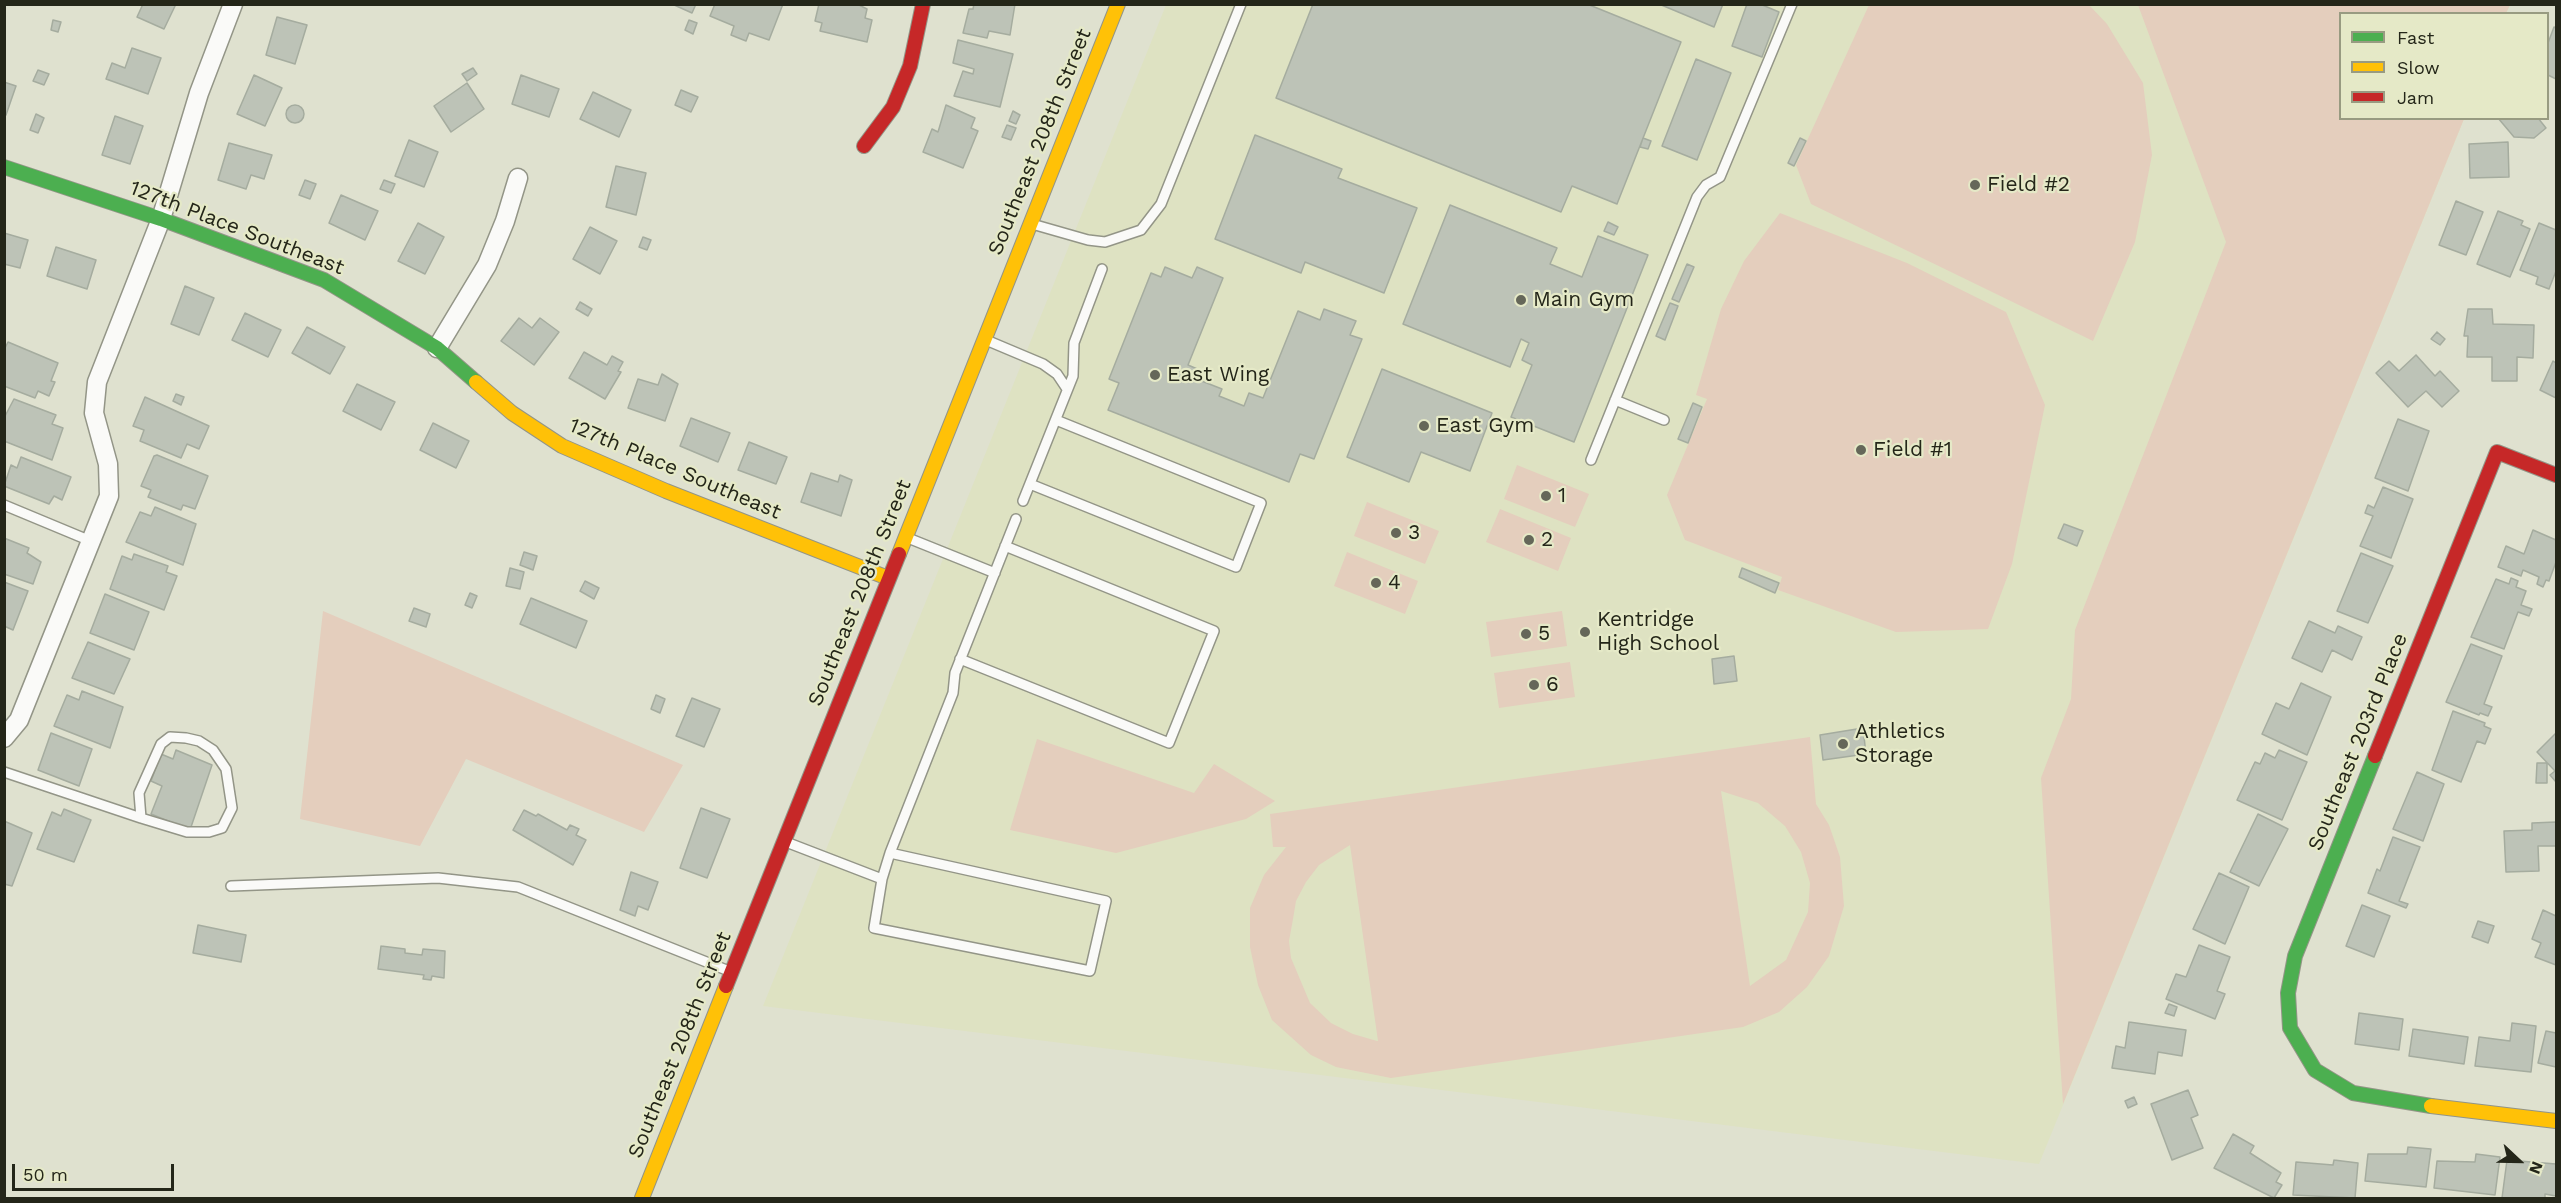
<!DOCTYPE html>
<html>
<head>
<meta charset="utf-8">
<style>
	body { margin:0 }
	#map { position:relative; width:2561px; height:1203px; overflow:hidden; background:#dfe1cf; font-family:"Work Sans",sans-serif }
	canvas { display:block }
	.frame { position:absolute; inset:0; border:6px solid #242619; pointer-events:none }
	.legend { position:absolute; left:2339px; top:12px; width:210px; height:108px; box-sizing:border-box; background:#e5e9c7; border:2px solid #989b81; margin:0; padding:8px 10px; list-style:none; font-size:18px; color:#242619 }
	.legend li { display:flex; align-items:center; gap:12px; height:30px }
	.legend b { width:30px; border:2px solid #989b81 }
	.north { position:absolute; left:2489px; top:1131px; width:60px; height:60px; -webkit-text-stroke:4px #e5e9c7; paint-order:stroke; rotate:112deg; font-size:16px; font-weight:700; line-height:24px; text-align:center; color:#242619 }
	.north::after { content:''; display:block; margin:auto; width:21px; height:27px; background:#242619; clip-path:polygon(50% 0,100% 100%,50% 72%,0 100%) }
	.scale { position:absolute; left:12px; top:1164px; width:162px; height:27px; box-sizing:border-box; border:3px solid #242619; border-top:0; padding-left:8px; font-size:18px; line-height:21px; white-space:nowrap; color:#242619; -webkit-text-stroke:4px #e5e9c7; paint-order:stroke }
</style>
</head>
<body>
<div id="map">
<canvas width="2561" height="1203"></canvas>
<div class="frame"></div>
<ul class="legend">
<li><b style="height:8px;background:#4caf50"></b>Fast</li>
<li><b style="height:8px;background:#ffc107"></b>Slow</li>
<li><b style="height:8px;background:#c62828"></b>Jam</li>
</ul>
<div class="north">N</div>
<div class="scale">50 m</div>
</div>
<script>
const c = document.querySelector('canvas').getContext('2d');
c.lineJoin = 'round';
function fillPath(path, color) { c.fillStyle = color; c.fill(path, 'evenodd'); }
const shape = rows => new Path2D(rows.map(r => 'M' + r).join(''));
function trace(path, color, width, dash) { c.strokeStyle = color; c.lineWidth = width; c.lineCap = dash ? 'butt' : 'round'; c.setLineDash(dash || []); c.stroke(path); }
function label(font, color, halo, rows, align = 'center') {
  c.font = font + ' "Work Sans",sans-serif'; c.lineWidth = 4.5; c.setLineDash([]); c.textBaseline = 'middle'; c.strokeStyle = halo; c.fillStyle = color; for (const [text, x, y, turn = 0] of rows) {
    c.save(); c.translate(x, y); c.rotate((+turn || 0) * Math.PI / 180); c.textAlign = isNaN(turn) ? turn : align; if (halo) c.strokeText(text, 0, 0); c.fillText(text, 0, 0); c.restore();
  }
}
const built = shape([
	[1166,5,2510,5,2506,13,2340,14,2340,118,2464,119,2039,1164,763,1006]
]);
const green = shape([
	[1869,5,2089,5,2107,24,2143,83,2152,155,2135,242,2093,341,1811,204,1796,165],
	[2138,5,2510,5,2506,13,2340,14,2340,118,2464,119,2063,1104,2041,778,2071,699,2075,630,2226,242],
	[1780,213,1907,263,2006,312,2045,405,2012,564,1988,629,1896,632,1778,590,1782,577,1685,540,1667,495,1707,399,1696,395,1721,309,1744,261],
	[1517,465,1589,494,1575,527,1504,499],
	[1367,502,1439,531,1425,564,1354,536],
	[1500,509,1571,538,1558,571,1486,542],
	[1347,552,1418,581,1405,614,1334,586],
	[323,611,683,765,644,832,466,759,420,846,300,819],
	[1562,611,1567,646,1491,657,1486,622],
	[1570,662,1575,697,1499,708,1494,673],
	[1810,737,1816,804,1829,825,1840,857,1844,906,1829,956,1807,987,1779,1012,1743,1027,1391,1078,1336,1067,1311,1055,1272,1020,1258,985,1250,947,1250,908,1264,875,1286,847,1273,847,1270,814],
	[1721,791,1758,803,1785,826,1801,852,1810,883,1808,912,1786,960,1750,986],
	[1350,845,1378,1041,1377,1041,1353,1034,1331,1023,1310,1003,1291,958,1289,941,1293,919,1296,901,1306,882,1319,865],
	[1037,739,1194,793,1214,764,1275,801,1246,819,1116,853,1010,830]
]);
const building = shape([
	[143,4,176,4,164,29,137,17,143,4],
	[672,4,696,4,692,13,672,4],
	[715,4,783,4,769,40,749,33,746,41,731,35,734,26,710,16,715,4],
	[819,4,857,4,867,9,865,18,872,20,867,42,820,31,822,23,815,21,819,4],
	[974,4,1015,4,1010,35,989,31,987,38,963,33,969,9,973,9,974,4],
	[1313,4,1587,4,1681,42,1617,204,1572,186,1561,212,1276,98,1313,4],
	[1659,4,1723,4,1714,27,1659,4],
	[1747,4,1760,4,1779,12,1762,57,1732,46,1747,4],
	[277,17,307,25,295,64,266,55,277,17],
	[53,20,61,22,58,32,51,30,53,20],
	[689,20,697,23,693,34,685,30,689,20],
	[2554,27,2556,28,2556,79,2548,75,2548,43,2554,27],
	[958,40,1013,54,1000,107,954,96,963,71,973,74,974,69,953,63,958,40],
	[132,48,161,58,148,94,106,79,112,63,125,68,132,48],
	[1696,59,1731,73,1697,160,1662,146,1696,59],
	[473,68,477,74,467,81,462,74,473,68],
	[38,70,49,74,44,85,33,81,38,70],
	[254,75,282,88,265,126,237,114,254,75],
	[521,75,559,89,549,117,512,104,521,75],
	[4,82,16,86,6,115,4,115,4,82],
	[467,83,484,109,451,132,434,106,467,83],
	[681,90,698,97,691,112,675,105,681,90],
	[593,92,631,110,619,137,580,119,593,92],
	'286 114a9 9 0 1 1 18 0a9 9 0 1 1-18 0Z',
	[946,105,975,118,971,128,978,131,963,168,923,152,932,129,938,132,946,105],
	[1013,111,1020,115,1016,124,1009,121,1013,111],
	[36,114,44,118,38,133,30,130,36,114],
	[115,116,143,126,130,164,102,155,115,116],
	[2498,118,2538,118,2546,128,2534,138,2514,137,2498,118],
	[1007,125,1016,128,1011,140,1002,137,1007,125],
	[1255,135,1342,169,1338,178,1417,208,1384,293,1305,262,1301,273,1215,239,1255,135],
	[1643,138,1651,141,1648,149,1640,147,1643,138],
	[1800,138,1806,141,1794,166,1788,163,1800,138],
	[409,140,438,152,424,187,395,176,409,140],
	[2508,142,2509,177,2470,178,2469,144,2508,142],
	[229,143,272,155,264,179,251,175,246,189,218,180,229,143],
	[616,166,646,173,636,215,606,207,616,166],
	[305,180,316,184,310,199,299,195,305,180],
	[384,180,395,184,391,193,380,189,384,180],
	[341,195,378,211,365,240,329,223,341,195],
	[2456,201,2483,212,2466,255,2439,245,2456,201],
	[1450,205,1557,248,1550,264,1582,277,1598,236,1648,255,1574,442,1511,417,1532,365,1522,360,1529,343,1521,339,1510,367,1403,324,1450,205],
	[2498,211,2523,221,2521,225,2530,229,2510,277,2477,264,2498,211],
	[1608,222,1618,227,1614,235,1604,231,1608,222],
	[418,223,444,237,425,274,398,261,418,223],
	[2539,223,2556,230,2556,271,2549,289,2536,284,2538,277,2520,270,2539,223],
	[590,227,617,241,600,274,573,259,590,227],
	[4,233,28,240,20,268,4,264,4,233],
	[643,237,651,240,647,250,639,247,643,237],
	[56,247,96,260,87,289,47,276,56,247],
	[1687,264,1694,267,1679,302,1672,299,1687,264],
	[1165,267,1192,278,1197,267,1223,278,1188,365,1202,371,1199,380,1222,389,1219,396,1244,406,1249,393,1263,398,1298,311,1320,320,1324,309,1356,321,1350,335,1362,339,1314,459,1300,454,1289,482,1108,410,1119,383,1109,379,1151,273,1161,277,1165,267],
	[185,286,214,298,199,335,171,324,185,286],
	[580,302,592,309,588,316,576,309,580,302],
	[1670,303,1678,306,1665,340,1656,336,1670,303],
	[2468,309,2492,309,2493,324,2534,325,2533,358,2517,357,2517,381,2492,381,2492,357,2467,357,2468,336,2464,336,2468,309],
	[245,313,281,330,268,357,232,340,245,313],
	[519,318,532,328,540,318,559,332,534,365,501,341,519,318],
	[307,327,345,347,330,374,292,353,307,327],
	[2437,332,2445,339,2440,345,2431,339,2437,332],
	[8,342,58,363,51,381,55,382,49,396,38,391,35,398,4,386,4,350,8,342],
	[584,352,607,365,612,356,623,362,618,371,621,372,605,399,569,378,584,352],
	[2416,355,2435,376,2440,371,2459,391,2442,407,2426,391,2408,407,2376,373,2389,361,2399,371,2416,355],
	[2553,361,2556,363,2556,398,2540,390,2553,361],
	[1382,369,1492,413,1470,471,1421,452,1409,482,1347,457,1382,369],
	[662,374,678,384,665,421,628,408,638,379,658,385,662,374],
	[357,384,395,402,381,430,343,411,357,384],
	[176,394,184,397,181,405,173,401,176,394],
	[145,397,209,426,199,449,187,444,181,458,140,441,144,430,133,426,145,397],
	[14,399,56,415,52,424,63,428,52,460,4,441,4,418,14,399],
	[1693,403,1702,407,1688,443,1678,439,1693,403],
	[691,418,730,433,718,462,680,446,691,418],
	[2398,419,2429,431,2408,491,2375,478,2398,419],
	[433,423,469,441,456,468,420,450,433,423],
	[749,442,787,457,776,484,738,470,749,442],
	[157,455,208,476,195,509,183,505,181,510,148,497,151,490,141,486,154,456,157,455],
	[21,457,71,477,62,500,54,496,49,504,4,486,11,465,17,468,21,457],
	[811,473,838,482,840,475,852,480,841,516,801,502,811,473],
	[2383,487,2413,499,2391,558,2360,546,2373,516,2365,513,2368,505,2374,508,2383,487],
	[155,507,196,524,183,565,126,542,140,512,151,516,155,507],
	[2064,524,2083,531,2077,546,2058,538,2064,524],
	[2533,530,2556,540,2556,562,2549,581,2546,580,2543,587,2537,584,2539,577,2523,570,2521,576,2498,567,2506,546,2524,554,2533,530],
	[4,538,29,548,27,553,41,562,33,584,4,574,4,538],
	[524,552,537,556,533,570,520,565,524,552],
	[2361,553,2393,566,2368,623,2337,611,2361,553],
	[134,554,168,566,166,572,177,576,164,610,110,589,122,556,132,560,134,554],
	[510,568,524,572,520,589,506,586,510,568],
	[1742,568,1779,583,1775,593,1739,577,1742,568],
	[2511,578,2518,581,2516,587,2526,591,2521,605,2532,609,2529,616,2518,612,2504,649,2471,637,2496,579,2509,584,2511,578],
	[585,581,599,588,594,599,580,591,585,581],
	[4,582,28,591,13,630,4,626,4,582],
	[470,593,477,596,472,608,465,605,470,593],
	[105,594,149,612,134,650,90,633,105,594],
	[531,598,587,621,576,648,520,624,531,598],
	[414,608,430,614,426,627,409,621,414,608],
	[2309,621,2335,633,2338,626,2362,637,2352,660,2332,650,2322,672,2292,658,2309,621],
	[88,642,130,659,114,694,72,678,88,642],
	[2471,644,2502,656,2484,704,2492,707,2488,716,2480,713,2479,715,2446,702,2471,644],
	[1734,656,1737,681,1714,684,1712,659,1734,656],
	[2301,683,2331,697,2307,755,2262,734,2276,703,2289,709,2301,683],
	[82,691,123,707,110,748,54,726,67,695,79,700,82,691],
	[656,695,665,699,660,713,651,709,656,695],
	[692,698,720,709,704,747,676,736,692,698],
	[2453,711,2485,723,2484,726,2491,729,2485,744,2477,741,2461,782,2432,770,2453,711],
	[1863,728,1866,754,1823,760,1820,735,1863,728],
	[51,733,92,749,79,786,38,770,51,733],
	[2556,733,2556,782,2550,775,2555,771,2537,752,2556,733],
	[176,750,212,765,190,830,151,814,162,786,151,781,161,754,173,759,176,750],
	[2279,750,2307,762,2282,820,2237,800,2255,762,2260,764,2265,753,2275,758,2279,750],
	[2537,763,2547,763,2547,783,2536,783,2537,763],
	[2417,772,2444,784,2423,841,2393,829,2417,772],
	[701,808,730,819,707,878,680,868,701,808],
	[64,809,91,820,74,862,37,849,52,812,61,816,64,809],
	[524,810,536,816,538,814,567,830,570,825,579,829,576,835,586,840,573,865,513,830,524,810],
	[2258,814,2288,829,2259,886,2230,872,2258,814],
	[4,821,32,833,12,886,4,884,4,821],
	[2556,822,2556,846,2538,846,2539,871,2506,872,2504,831,2532,830,2532,823,2556,822],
	[2393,837,2420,847,2399,901,2408,904,2406,908,2368,893,2377,869,2380,871,2393,837],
	[631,872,658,882,648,910,638,906,635,916,620,910,631,872],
	[2219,873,2249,887,2225,944,2193,929,2219,873],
	[2362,905,2390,916,2374,957,2346,946,2362,905],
	[2543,910,2556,916,2556,965,2535,957,2541,943,2532,939,2543,910],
	[2478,921,2494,926,2488,943,2472,937,2478,921],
	[198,925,246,935,241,962,193,953,198,925],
	[2199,945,2230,957,2217,991,2225,994,2215,1019,2166,999,2176,974,2186,977,2199,945],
	[381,946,405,949,405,953,422,955,423,949,445,951,444,978,432,976,431,980,423,979,424,975,378,969,381,946],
	[2169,1004,2177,1007,2174,1016,2165,1013,2169,1004],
	[2359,1013,2403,1019,2399,1050,2355,1044,2359,1013],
	[2129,1022,2186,1030,2182,1056,2158,1052,2155,1074,2112,1068,2116,1046,2125,1048,2129,1022],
	[2512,1023,2536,1026,2531,1072,2475,1066,2479,1037,2510,1041,2512,1023],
	[2413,1029,2468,1037,2464,1064,2409,1056,2413,1029],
	[2546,1031,2556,1033,2556,1067,2538,1063,2546,1031],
	[2188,1090,2198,1115,2191,1118,2203,1148,2172,1160,2151,1104,2188,1090],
	[2134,1097,2137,1104,2128,1108,2125,1101,2134,1097],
	[2233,1134,2254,1146,2250,1153,2281,1173,2276,1182,2282,1185,2274,1198,2214,1168,2233,1134],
	[2408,1147,2431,1149,2426,1187,2365,1181,2368,1154,2407,1154,2408,1147],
	[2476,1154,2500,1157,2495,1195,2434,1188,2437,1161,2475,1162,2476,1154],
	[2334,1160,2358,1163,2355,1198,2293,1195,2296,1162,2333,1165,2334,1160],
	[2507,1160,2556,1164,2556,1196,2545,1194,2545,1198,2502,1198,2507,1160]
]);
const lane = shape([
	[1032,224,1088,240,1105,242,1141,230,1161,204,1241,4],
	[986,340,1043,364,1057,374,1067,389],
	[1615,400,1664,420],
	[1591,460,1697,197,1706,185,1720,177,1792,4],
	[1030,484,1236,567,1261,503,1056,420],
	[1023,501,1073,376,1074,343,1102,269],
	[4,505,93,542],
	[908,538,995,573],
	[960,659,1169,743,1214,631,1005,546],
	[4,772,141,818,187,832,209,832,222,828,232,808,226,769,213,750,199,741,186,738,170,737,161,744,139,793,141,818],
	[786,842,882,879],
	[890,853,1106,901,1090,971,874,928,882,879,890,853,953,693,955,673,1016,519],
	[231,886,438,878,518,887,729,971]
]);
const street = shape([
	[437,348,487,265,505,221,518,178],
	[4,738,19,720,109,496,108,464,94,413,97,382,161,219,199,93,233,4]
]);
const fast = shape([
	[4,167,161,219,324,280,437,348,476,382],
	[2375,756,2295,956,2288,993,2290,1028,2315,1070,2353,1093,2431,1106]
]);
const slow = shape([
	[476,382,512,413,562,446,666,491,888,578],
	[899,554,1118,4],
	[2431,1106,2556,1121],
	[642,1198,726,986]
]);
const jam = shape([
	[864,146,893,107,910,66,923,4],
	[2375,756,2497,452,2556,475],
	[726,986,899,554]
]);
const markers = [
	[1975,185,6,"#656759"],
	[1521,300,6,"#656759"],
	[1155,375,6,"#656759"],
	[1424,426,6,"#656759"],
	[1861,450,6,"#656759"],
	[1546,496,6,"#656759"],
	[1396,533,6,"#656759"],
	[1529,540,6,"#656759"],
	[1376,583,6,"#656759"],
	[1585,632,6,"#656759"],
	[1526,634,6,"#656759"],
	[1534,685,6,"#656759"],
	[1843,744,6,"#656759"]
];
const streetNames = [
	["Southeast 208th Street",1040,142,-68],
	["127th Place Southeast",237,228,21],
	["127th Place Southeast",675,469,23],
	["Southeast 208th Street",860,593,-68],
	["Southeast 203rd Place",2358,742,-68],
	["Southeast 208th Street",680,1045,-68]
];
const poiNames = [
	["Field #2",1987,185],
	["Main Gym",1533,300],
	["East Wing",1167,375],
	["East Gym",1436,426],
	["Field #1",1873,450],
	["1",1558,496],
	["3",1408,533],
	["2",1541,540],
	["4",1388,583],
	["Kentridge",1597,620],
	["High School",1597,644],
	["5",1538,634],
	["6",1546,685],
	["Athletics",1855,732],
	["Storage",1855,756]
];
fillPath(built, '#dee2c2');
fillPath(green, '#e4cebd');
fillPath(building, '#bdc3b7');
trace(building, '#a5ac9f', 1.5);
trace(lane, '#939587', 12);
trace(street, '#939587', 21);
trace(fast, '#939587', 16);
trace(slow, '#939587', 16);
trace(jam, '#939587', 16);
trace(lane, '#fafaf8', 9);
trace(street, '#fafaf8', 18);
trace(fast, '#4caf50', 14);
trace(slow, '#ffc107', 14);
trace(jam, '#c62828', 14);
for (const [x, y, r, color] of markers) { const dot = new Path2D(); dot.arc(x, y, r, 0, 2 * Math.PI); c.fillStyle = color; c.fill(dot); trace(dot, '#e5e9c7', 2); }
label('21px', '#242619', '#e5e9c7', streetNames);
label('21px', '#242619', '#e5e9c7', poiNames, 'left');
</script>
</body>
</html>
